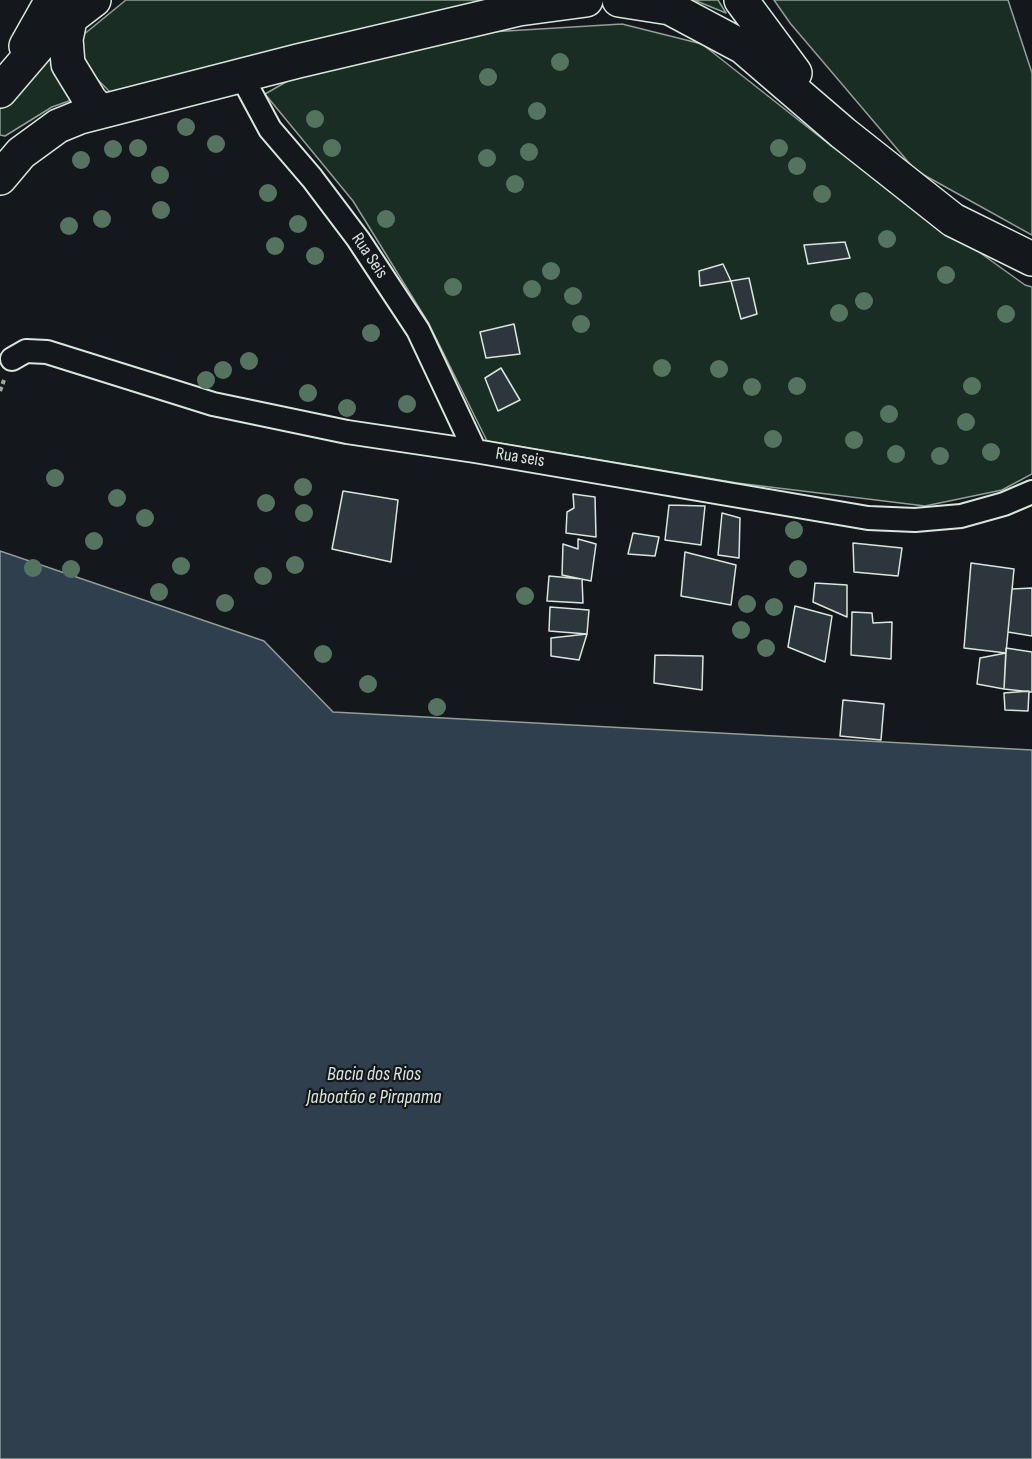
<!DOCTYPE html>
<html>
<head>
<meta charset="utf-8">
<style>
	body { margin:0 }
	canvas { display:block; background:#14181c }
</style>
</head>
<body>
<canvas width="1032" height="1459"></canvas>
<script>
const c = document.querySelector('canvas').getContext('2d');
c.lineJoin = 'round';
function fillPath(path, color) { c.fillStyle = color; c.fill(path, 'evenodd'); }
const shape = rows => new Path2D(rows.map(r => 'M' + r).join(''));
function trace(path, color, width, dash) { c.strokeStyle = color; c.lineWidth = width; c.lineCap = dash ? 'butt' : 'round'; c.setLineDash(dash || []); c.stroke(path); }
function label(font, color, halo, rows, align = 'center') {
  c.font = font + ' "Sofia Sans Condensed",sans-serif'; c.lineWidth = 4.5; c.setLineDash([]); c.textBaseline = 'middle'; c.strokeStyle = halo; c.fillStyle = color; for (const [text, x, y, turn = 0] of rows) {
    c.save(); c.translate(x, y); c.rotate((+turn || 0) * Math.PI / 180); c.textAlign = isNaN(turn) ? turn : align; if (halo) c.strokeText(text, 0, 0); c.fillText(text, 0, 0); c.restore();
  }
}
const green = shape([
	[126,0,493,0,110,92,88,70,77,40,126,0],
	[694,0,718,0,726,13,694,0],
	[774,0,1008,0,1032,73,1032,235,915,170,790,23,774,0],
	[622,24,702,44,834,148,1025,285,1032,287,1032,474,1002,490,925,506,737,483,487,441,429,324,353,201,265,94,300,74,490,32,622,24],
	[48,42,83,96,52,107,5,136,0,135,0,100,48,42]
]);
const water = shape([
	[0,551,264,641,333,712,1032,750,1032,1459,0,1459,0,551]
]);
const building = shape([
	[845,242,850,258,808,264,804,245,845,242],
	[723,264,731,281,700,286,699,271,723,264],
	[749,278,757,314,741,319,731,281,749,278],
	[514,324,520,354,486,358,480,332,514,324],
	[501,368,520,400,498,411,485,378,501,368],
	[343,491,398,500,391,562,332,549,343,491],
	[573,494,595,497,596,537,566,533,567,512,574,508,573,494],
	[669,505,705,506,701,545,665,540,669,505],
	[722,513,740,518,739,558,718,555,722,513],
	[633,533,659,537,655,556,628,554,633,533],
	[578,539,596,544,591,581,562,575,563,544,578,549,578,539],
	[853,543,902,548,898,576,854,572,853,543],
	[685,552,736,565,731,605,681,596,685,552],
	[971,563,1014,569,1006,653,964,648,971,563],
	[549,576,582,579,583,603,547,601,549,576],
	[815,583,847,585,847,617,813,602,815,583],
	[1032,588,1032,636,1008,632,1012,589,1032,588],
	[795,606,832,616,825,662,788,647,795,606],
	[550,607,589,610,587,634,549,631,550,607],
	[852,612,872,613,873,623,892,622,891,659,851,655,852,612],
	[587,634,579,660,551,656,551,638,587,634],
	[1006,648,1032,652,1032,692,1004,689,1006,648],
	[1006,653,1004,689,977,684,980,658,1006,653],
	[655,655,703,656,702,690,654,683,655,655],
	[1029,691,1028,711,1005,710,1004,693,1029,691],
	[843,700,884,704,881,740,840,736,843,700]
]);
const path = shape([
	[0,391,4,380]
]);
const street = shape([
	[241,75,270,129,312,178,358,239,418,330,475,451],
	[12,359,26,351,47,352,213,404,347,432,475,451,868,518,915,520,961,516,1004,504,1032,492]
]);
const primary = shape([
	[619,0,670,8,743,47,843,133,953,220,1032,259],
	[741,0,795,73],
	[70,20,66,39,68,64,90,100,100,111],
	[26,46,52,0],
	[0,91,47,36,94,0],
	[0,178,21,153,58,126,80,117,298,61,519,9,586,0]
]);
const trees = [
	[560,62],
	[488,77],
	[537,111],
	[315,119],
	[186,127],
	[216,144],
	[138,148],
	[332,148],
	[779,148],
	[113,149],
	[529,152],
	[487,158],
	[81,160],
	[797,166],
	[160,175],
	[515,184],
	[268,193],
	[822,194],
	[161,210],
	[102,219],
	[386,219],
	[298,224],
	[69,226],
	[887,239],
	[275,246],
	[315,256],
	[551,271],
	[946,275],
	[453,287],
	[532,289],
	[573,296],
	[864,301],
	[839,313],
	[1006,314],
	[581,324],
	[371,333],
	[249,361],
	[662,368],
	[719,369],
	[223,370],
	[206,380],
	[797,386],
	[972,386],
	[752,387],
	[308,393],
	[407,404],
	[347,408],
	[889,414],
	[966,422],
	[773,439],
	[854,440],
	[991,452],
	[896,454],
	[940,456],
	[55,478],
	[303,487],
	[117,498],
	[266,503],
	[304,513],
	[145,518],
	[794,530],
	[94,541],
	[295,565],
	[181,566],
	[33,568],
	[71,569],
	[798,569],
	[263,576],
	[159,592],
	[525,596],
	[225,603],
	[747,604],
	[774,607],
	[741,630],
	[766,648],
	[323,654],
	[368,684],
	[437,707]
];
const streetNames = [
	["Rua Seis",369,256,56],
	["Rua seis",520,458,9]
];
const waterNames = [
	["Bacia dos Rios",374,1075],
	["Jaboatão e Pirapama",374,1098]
];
fillPath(green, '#1a2d24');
trace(green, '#939e99', 1.5);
fillPath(water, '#2f3f4d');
trace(water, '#939e99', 1.5);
fillPath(building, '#2c363c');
trace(building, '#d8e6dc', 1.5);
trace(street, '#d8e6dc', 26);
trace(primary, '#d8e6dc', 36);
trace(path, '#9da8a2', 4, [4.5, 3]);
trace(street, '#14181c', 22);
trace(primary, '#14181c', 33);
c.fillStyle = '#55745f';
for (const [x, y] of trees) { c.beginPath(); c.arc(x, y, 9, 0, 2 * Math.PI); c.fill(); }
label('18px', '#d8e6dc', '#14181c', streetNames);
label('italic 20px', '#d8e6dc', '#14181c', waterNames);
</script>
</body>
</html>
